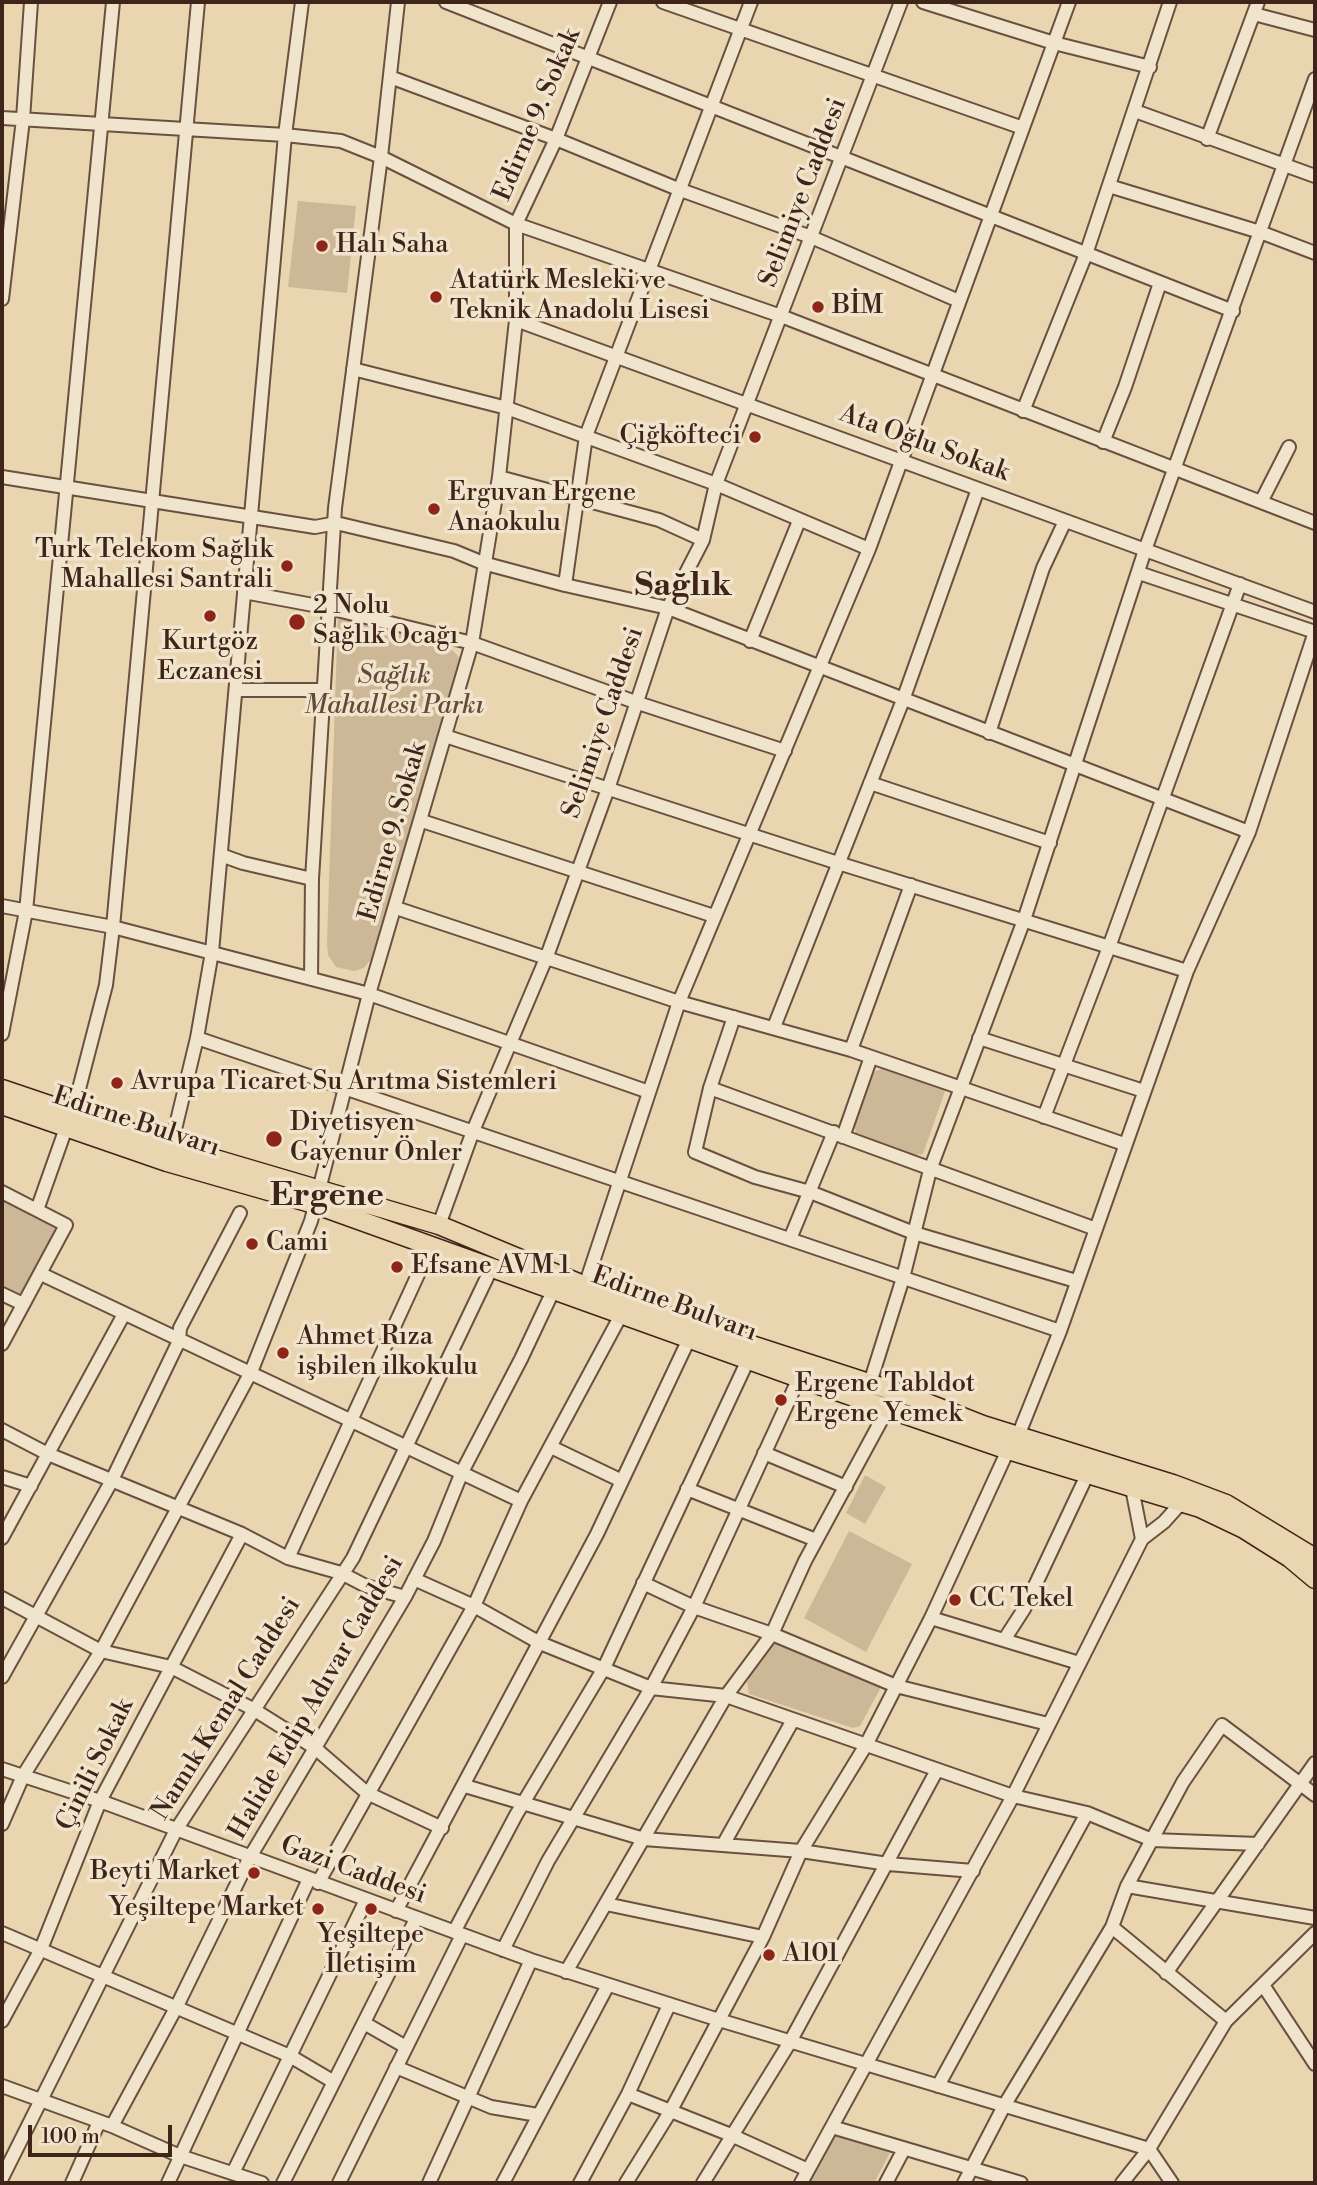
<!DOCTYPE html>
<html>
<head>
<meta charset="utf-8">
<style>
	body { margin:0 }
	#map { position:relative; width:1317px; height:2185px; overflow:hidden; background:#e9d5b0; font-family:"Libre Bodoni",serif }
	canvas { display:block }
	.frame { position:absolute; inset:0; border:4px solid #3f2419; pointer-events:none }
	.scale { position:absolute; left:28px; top:2125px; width:144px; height:32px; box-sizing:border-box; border:4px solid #3f2419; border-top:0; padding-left:9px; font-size:21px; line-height:24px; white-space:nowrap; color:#3f2419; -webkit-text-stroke:5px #f1e4cc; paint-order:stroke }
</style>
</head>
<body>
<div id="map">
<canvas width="1317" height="2185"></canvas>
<div class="frame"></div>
<div class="scale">100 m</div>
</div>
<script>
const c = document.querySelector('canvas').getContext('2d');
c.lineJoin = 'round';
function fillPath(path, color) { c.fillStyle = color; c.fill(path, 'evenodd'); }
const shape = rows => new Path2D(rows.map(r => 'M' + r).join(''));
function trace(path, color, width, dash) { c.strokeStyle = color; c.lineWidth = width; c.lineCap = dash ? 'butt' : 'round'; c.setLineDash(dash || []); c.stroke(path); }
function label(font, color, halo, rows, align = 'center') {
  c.font = font + ' "Libre Bodoni",serif'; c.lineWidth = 7; c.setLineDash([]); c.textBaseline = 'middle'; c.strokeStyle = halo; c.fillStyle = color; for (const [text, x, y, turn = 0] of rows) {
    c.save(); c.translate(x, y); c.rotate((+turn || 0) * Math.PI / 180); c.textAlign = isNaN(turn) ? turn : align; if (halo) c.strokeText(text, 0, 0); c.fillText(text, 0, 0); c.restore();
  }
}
const green = shape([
	[298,201,356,206,347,293,288,287],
	[338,615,431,642,453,651,464,662,376,953,364,968,354,971,336,967,328,955,327,942],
	[884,1068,945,1091,923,1154,915,1155,856,1133,853,1122,871,1073],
	[2,1198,64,1224,26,1296,2,1285],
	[865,1475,886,1487,865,1524,846,1513],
	[849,1531,912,1564,866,1652,804,1618],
	[776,1643,881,1687,860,1726,853,1728,749,1694,747,1682,767,1648],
	[834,2132,890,2153,874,2183,809,2183]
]);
const minor = shape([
	[446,2,1233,311],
	[663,2,1023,128],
	[923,2,1054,43,1150,67],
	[1254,14,1315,30],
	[390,77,556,139,678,189,811,237,959,301],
	[1135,111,1315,176],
	[2,118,285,135,341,141,381,157,516,224,781,316,1315,523],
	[1207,139,1258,2],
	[1109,186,1260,232,1315,253],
	[2,299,23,119,31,2],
	[516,320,1315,612],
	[353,369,507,408,716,484,869,549],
	[1023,411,1086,254,1170,2],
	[1103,442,1125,387,1160,283],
	[2,477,315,527,336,523,454,551,483,563,565,585,668,608,1249,832],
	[499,477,659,520,703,540],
	[1261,502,1289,447],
	[565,585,586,436,751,2],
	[244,592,329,608,472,643,638,703,785,751],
	[750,641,799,521],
	[236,690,323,690],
	[989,733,1043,568,1065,521],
	[445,736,838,863,1187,971],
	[870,783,1050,843],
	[422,821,714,916],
	[221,855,243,863,312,879],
	[2,906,113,927,369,994,649,1092],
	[396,908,679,1002,851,1050,1124,1144],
	[311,979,312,879,335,508,381,157,398,2],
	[734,1017,710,1088,695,1152,755,1177,810,1192,914,1233,1076,1281],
	[774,1027,903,700,978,489],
	[2,1034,26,911,113,2],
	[197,1038,1060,1331],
	[979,1038,1144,1091],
	[851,1050,911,885],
	[710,1088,1096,1229],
	[73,1112,106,985,113,927,198,2],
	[1044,1117,1109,947,1240,584],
	[843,1137,871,1057],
	[171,1146,197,1038,212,952,285,135,302,2],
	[2,1192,66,1225,2,1344],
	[37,1210,66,1128],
	[439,1225,473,1131,547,956,609,786,668,608,703,540,716,484,901,2],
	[790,1239,834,1132],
	[41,1274,521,1501],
	[585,1286,679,1002,869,549,1069,2],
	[2,1294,23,1304],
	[870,1383,903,1278,930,1170,1024,920,1145,550,1315,79],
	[2,1430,48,1454,242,1534,288,1558,341,1573,366,1586,405,1597],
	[551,1447,622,1481],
	[764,1453,846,1487],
	[2,1477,31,1486],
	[1132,1488,1142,1539],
	[687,1489,816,1540],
	[2,1538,124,1314],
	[288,1558,432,1244],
	[414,1579,474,1606,540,1643,651,1688,726,1696,1013,1796,1087,1813,1152,1840,1258,1844],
	[643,1583,694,1607,772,1634,896,1686,1048,1724],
	[2,1598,101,1651,171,1667,253,1709,315,1748,367,1793,442,1828],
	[931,1618,1079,1663],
	[1004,1640,1024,1609,1088,1473],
	[2,1677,111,1482,179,1341,180,1328,240,1213],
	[2,1769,100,1801,531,1960,719,2020,1149,2149,1172,2183],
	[465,1786,644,1839,801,1851,888,1864,973,1871],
	[2,1824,23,1776,101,1651,251,1372,311,1221,369,994,472,643,499,477,516,320,516,224,556,139,610,2],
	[723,1845,793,1720],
	[318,1883,474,1606,521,1501,621,1315],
	[1127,1886,1315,1918],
	[606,1904,763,1937],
	[396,1911,597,1534,689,1339],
	[1112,1927,1226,2021],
	[454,1932,516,1815,604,1668,748,1360],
	[2,1933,290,2056,334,2082],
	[503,1950,548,1861,651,1688,694,1607,799,1378],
	[566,1972,726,1696,772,1634,805,1561,888,1408],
	[1166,1973,1315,1763],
	[1263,1985,1315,2064],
	[2,2021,41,1949,100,1801,242,1534],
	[364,2023,406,2047],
	[396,2067,491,2107,538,2115],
	[2,2086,112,2126,180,2156,262,2183],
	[938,2086,1087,1813],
	[628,2094,731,2135,808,2170],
	[112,2126,177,2006,250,1857,405,1597,434,1541,462,1472,521,1359,554,1289],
	[832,2127,1021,2183],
	[233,2173,366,1900],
	[2,2178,176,1830,353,1558,492,1267],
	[72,2183,99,2122],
	[168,2183,309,1879],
	[283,2183,416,1919],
	[339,2183,462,1935],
	[429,2183,531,1960],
	[503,2183,608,1985],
	[580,2183,628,2094,669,2005],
	[626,2183,670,2112,763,1937,801,1851,866,1745,931,1618,1008,1450,1018,1436,1060,1331,1187,971,1249,832,1315,632,1139,573],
	[703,2183,790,2042,937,1770],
	[801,2183,1013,1796,1142,1539,1164,1522,1181,1503],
	[886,2183,904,2149],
	[964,2183,1004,2106,1112,1927,1127,1886,1183,1782,1222,1725,1315,1795],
	[1122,2183,1149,2149,1226,2021,1315,1933]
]);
const highway = shape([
	[2,1089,171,1146,439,1225,612,1297,733,1339,912,1397,983,1425,1173,1484,1226,1504,1315,1558],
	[2,1105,167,1162,314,1204,799,1378,1008,1450,1200,1508,1244,1529,1290,1558,1315,1579]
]);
const markers = [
	[322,246,7,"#8f2418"],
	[436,297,7,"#8f2418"],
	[818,307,7,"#8f2418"],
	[755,437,7,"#8f2418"],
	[434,509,7,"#8f2418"],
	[287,566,7,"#8f2418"],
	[210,616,7,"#8f2418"],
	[297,622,9,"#8f2418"],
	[117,1083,7,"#8f2418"],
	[274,1139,9,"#8f2418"],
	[252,1244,7,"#8f2418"],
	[397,1267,7,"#8f2418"],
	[283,1353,7,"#8f2418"],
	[781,1400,7,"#8f2418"],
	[955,1600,7,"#8f2418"],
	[254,1873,7,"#8f2418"],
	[318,1909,7,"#8f2418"],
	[371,1909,7,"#8f2418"],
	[769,1955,7,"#8f2418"]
];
const streetNames = [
	["Edirne 9. Sokak",538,115,-67],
	["Selimiye Caddesi",804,193,-69],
	["Ata Oğlu Sokak",924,444,20],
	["Selimiye Caddesi",604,723,-71],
	["Edirne 9. Sokak",394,832,-74],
	["Edirne Bulvarı",136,1123,18],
	["Edirne Bulvarı",674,1305,20],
	["Halide Edip Adıvar Caddesi",317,1698,-60],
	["Namık Kemal Caddesi",227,1709,-58],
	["Çinili Sokak",96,1765,-64],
	["Gazi Caddesi",353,1871,20]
];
const poiNames = [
	["Halı Saha",336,246],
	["Atatürk Mesleki ve",450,282],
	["Teknik Anadolu Lisesi",450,312],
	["BİM",832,307],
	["Çiğköfteci",741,437,"right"],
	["Erguvan Ergene",448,494],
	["Anaokulu",448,524],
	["Turk Telekom Sağlık",273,551,"right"],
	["Mahallesi Santrali",273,581,"right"],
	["2 Nolu",313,607],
	["Sağlık Ocağı",313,637],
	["Kurtgöz",210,643,"center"],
	["Eczanesi",210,673,"center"],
	["Avrupa Ticaret Su Arıtma Sistemleri",131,1083],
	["Diyetisyen",290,1124],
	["Gayenur Önler",290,1154],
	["Cami",266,1244],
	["Efsane AVM 1",411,1267],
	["Ahmet Rıza",297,1338],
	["işbilen ilkokulu",297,1368],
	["Ergene Tabldot",795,1385],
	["Ergene Yemek",795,1415],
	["CC Tekel",969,1600],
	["Beyti Market",240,1873,"right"],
	["Yeşiltepe Market",304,1909,"right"],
	["Yeşiltepe",371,1936,"center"],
	["İletişim",371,1966,"center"],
	["A101",783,1955]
];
const parkNames = [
	["Sağlık",394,677],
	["Mahallesi Parkı",394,707]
];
const districtNames = [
	["Sağlık",683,587],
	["Ergene",327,1197]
];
fillPath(green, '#ccb796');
trace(minor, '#6a503f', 16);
trace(highway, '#3f2419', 21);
trace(minor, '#f1e4cc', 12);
trace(highway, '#e9d5b0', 18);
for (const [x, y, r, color] of markers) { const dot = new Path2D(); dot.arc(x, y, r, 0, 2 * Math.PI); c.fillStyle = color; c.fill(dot); trace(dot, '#f1e4cc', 2.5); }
label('26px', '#3f2419', '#f1e4cc', streetNames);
label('26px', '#3f2419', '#f1e4cc', poiNames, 'left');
label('italic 26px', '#624938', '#f1e4cc', parkNames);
label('bold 33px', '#3f2419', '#f1e4cc', districtNames);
</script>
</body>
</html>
